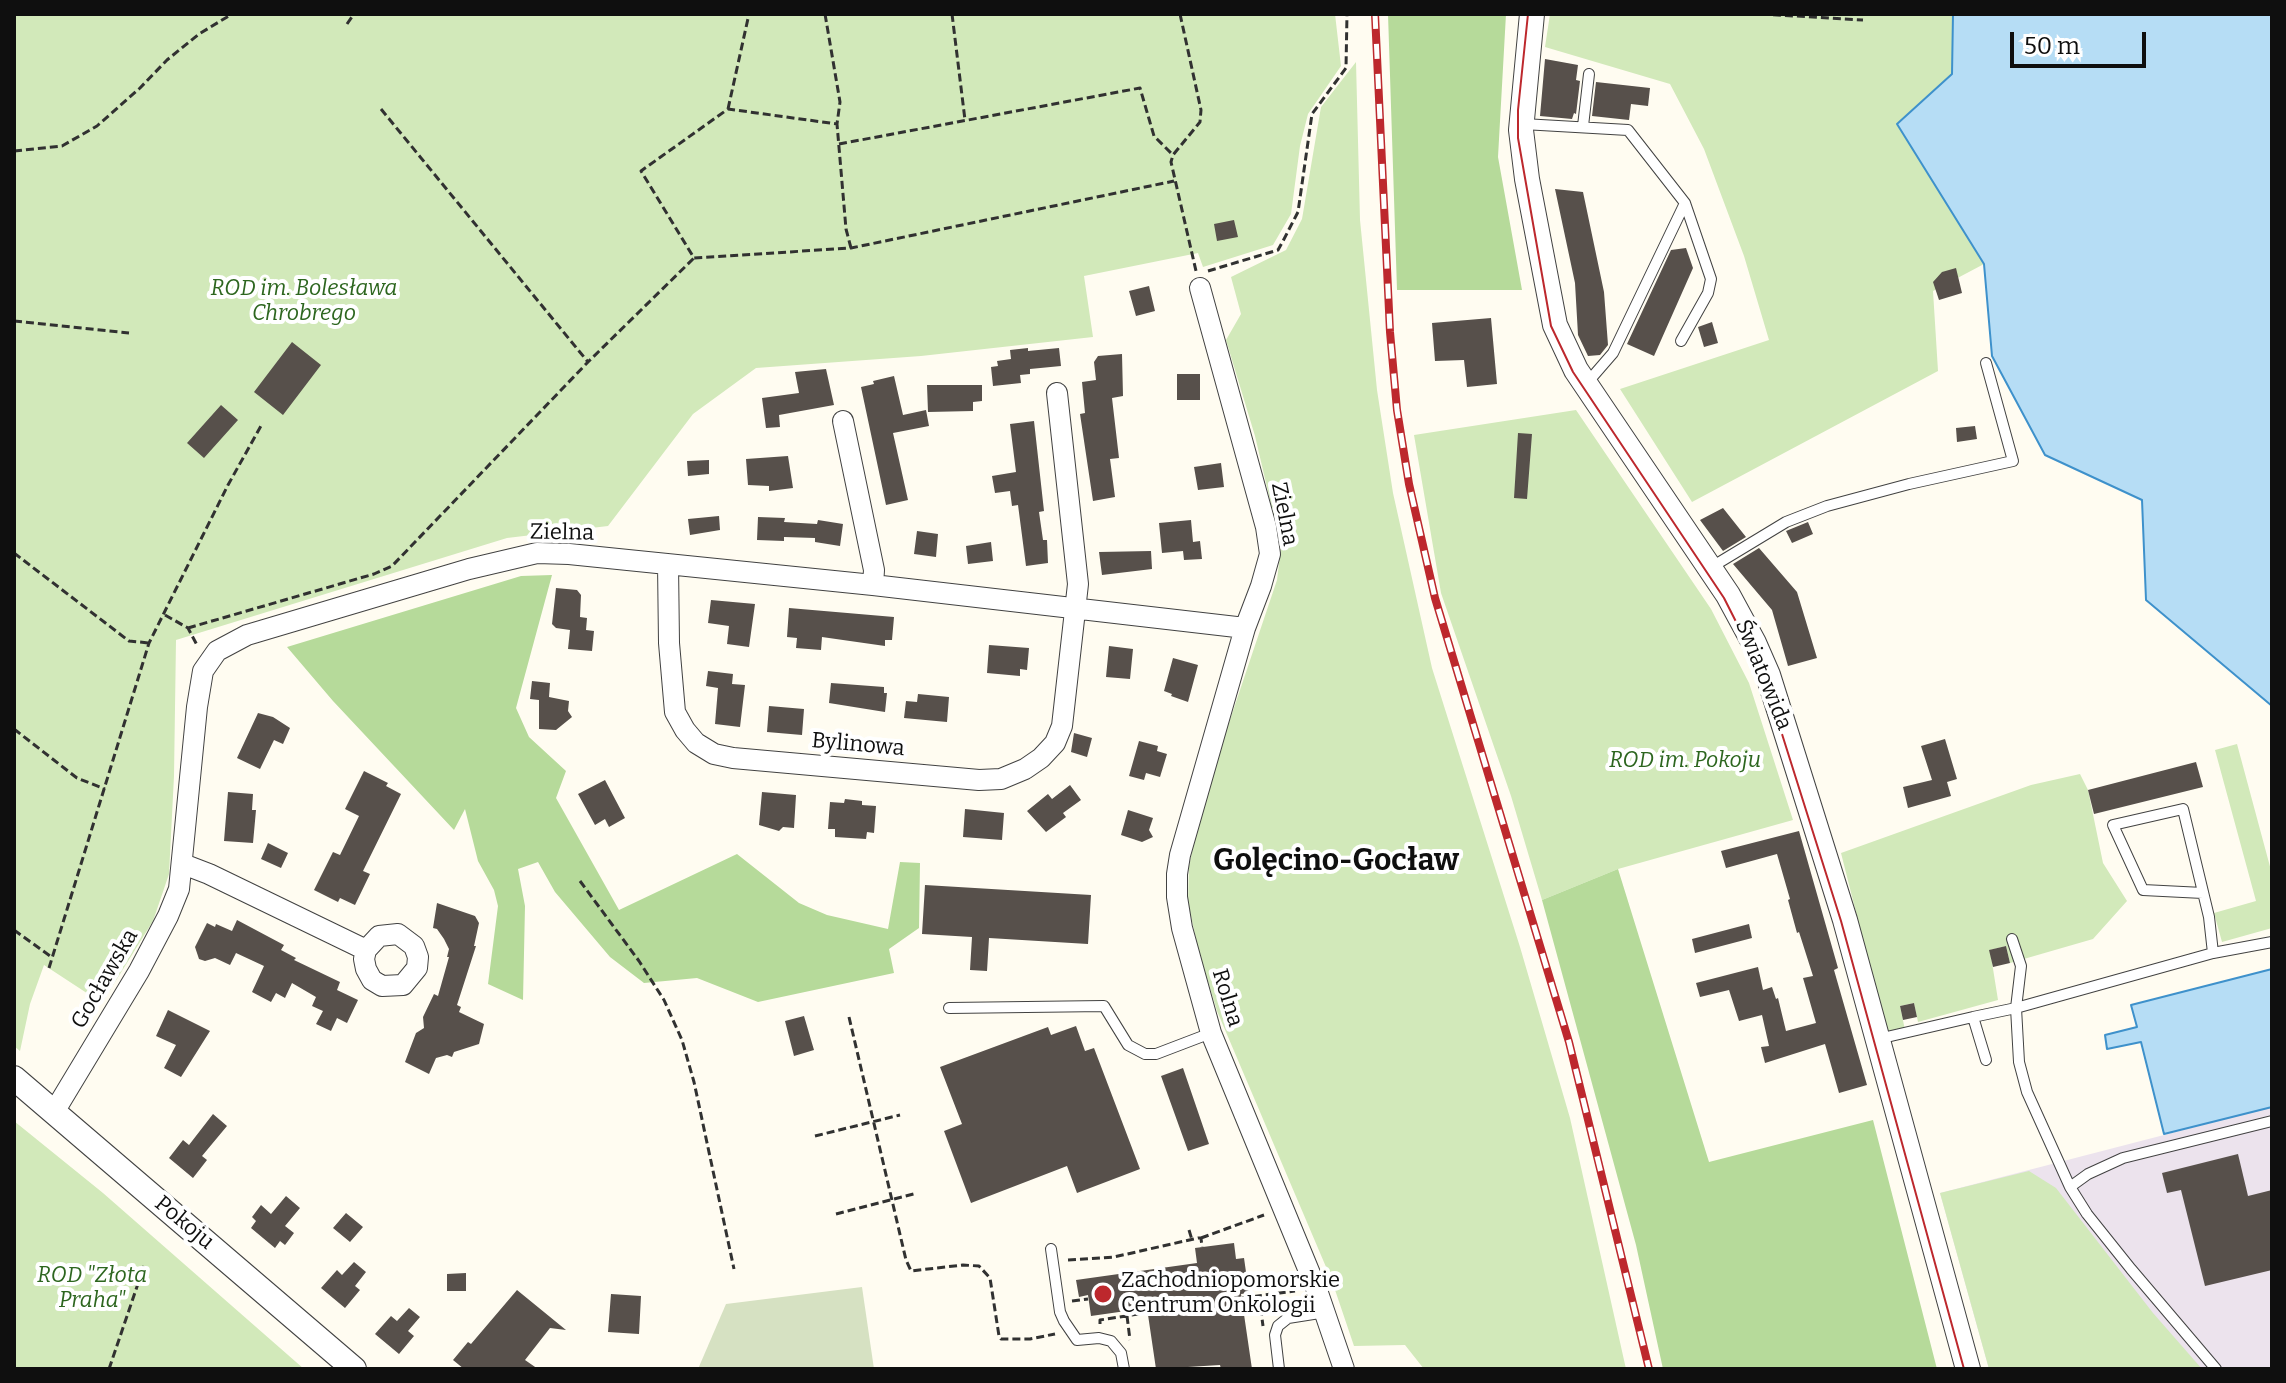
<!DOCTYPE html>
<html>
<head>
<meta charset="utf-8">
<style>
	body { margin:0 }
	#map { position:relative; width:2286px; height:1383px; overflow:hidden; background:#fffcf1; font-family:Bitter,serif }
	canvas { display:block }
	.frame { position:absolute; inset:0; border:16px solid #0f0f0f; pointer-events:none }
	.scale { position:absolute; left:2010px; top:32px; width:136px; height:36px; box-sizing:border-box; border:4px solid #0f0f0f; border-top:0; padding-left:10px; font-size:24px; line-height:28px; white-space:nowrap; color:#0f0f0f; -webkit-text-stroke:6px #fff; paint-order:stroke }
</style>
</head>
<body>
<div id="map">
<canvas width="2286" height="1383"></canvas>
<div class="frame"></div>
<div class="scale">50 m</div>
</div>
<script>
const c = document.querySelector('canvas').getContext('2d');
c.lineJoin = 'round';
function fillPath(path, color) { c.fillStyle = color; c.fill(path, 'evenodd'); }
const shape = rows => new Path2D(rows.map(r => 'M' + r).join(''));
function trace(path, color, width, dash) { c.strokeStyle = color; c.lineWidth = width; c.lineCap = dash ? 'butt' : 'round'; c.setLineDash(dash || []); c.stroke(path); }
function label(font, color, halo, rows, align = 'center') {
  c.font = font + ' Bitter,serif'; c.lineWidth = 8; c.setLineDash([]); c.textBaseline = 'middle'; c.strokeStyle = halo; c.fillStyle = color; for (const [text, x, y, turn = 0] of rows) {
    c.save(); c.translate(x, y); c.rotate((+turn || 0) * Math.PI / 180); c.textAlign = isNaN(turn) ? turn : align; if (halo) c.strokeText(text, 0, 0); c.fillText(text, 0, 0); c.restore();
  }
}
const industrial = shape([
	[2272,1107,2272,1369,1989,1369,1940,1193]
]);
const green = shape([
	[14,14,1335,14,1341,66,1308,114,1300,146,1291,214,1273,245,1203,267,1198,253,1084,276,1093,337,921,356,756,368,693,414,608,526,507,538,176,640,174,776,169,874,153,921,102,1003,44,965,30,1004,20,1051,14,1046],
	[1550,14,1953,14,1952,74,1897,124,1984,264,1933,291,1938,371,1692,502,1620,389,1769,340,1744,256,1704,149,1670,84,1545,47],
	[1356,62,1360,220,1377,390,1393,493,1432,668,1520,947,1570,1118,1626,1369,1424,1369,1405,1345,1354,1346,1332,1281,1217,1011,1199,952,1188,903,1189,866,1204,797,1277,580,1281,547,1255,436,1226,340,1241,314,1231,277,1286,250,1302,219,1321,107],
	[1576,410,1711,609,1749,683,1793,820,1618,869,1542,900,1511,796,1441,593,1414,435],
	[2237,744,2272,874,2272,928,2222,942,2214,913,2256,901,2215,750],
	[2080,774,2088,790,2103,863,2127,901,2093,939,2010,963,2006,946,1990,950,1998,1000,1918,1022,1914,1003,1900,1006,1905,1030,1887,1035,1841,853,2031,785],
	[14,1121,103,1193,304,1369,14,1369],
	[2029,1171,2056,1188,2153,1313,2202,1369,1989,1369,1940,1193]
]);
const forest = shape([
	[1388,14,1506,14,1498,157,1522,290,1397,290],
	[552,575,516,708,529,737,566,771,556,798,619,910,737,854,799,903,827,915,888,929,900,862,920,863,919,928,889,949,894,973,758,1002,697,978,644,983,610,957,555,892,538,862,518,869,525,906,523,1000,488,984,498,906,494,890,478,861,465,809,454,830,333,701,287,647,521,576],
	[1618,869,1709,1162,1873,1120,1937,1369,1663,1369,1636,1245,1542,900]
]);
const cemetery = shape([
	[862,1287,874,1369,698,1369,726,1304]
]);
const water = shape([
	[1953,14,2272,14,2272,706,2146,600,2142,500,2045,455,1992,356,1984,264,1897,124,1952,74,1953,14],
	[2272,969,2272,1107,2164,1134,2141,1042,2107,1049,2105,1035,2137,1027,2131,1005,2272,969]
]);
const building = shape([
	[1545,59,1578,65,1576,80,1580,81,1576,114,1574,113,1572,119,1540,116],
	[1596,82,1650,88,1648,106,1631,104,1629,120,1592,116],
	[1555,189,1583,192,1604,292,1608,345,1600,355,1588,356,1578,335,1575,283],
	[1234,220,1238,237,1217,241,1214,224],
	[1686,248,1693,268,1654,356,1627,344,1671,250],
	[1956,268,1962,293,1939,300,1933,282,1942,272],
	[1149,286,1155,311,1136,316,1129,291],
	[1491,318,1497,384,1467,387,1464,360,1435,361,1432,323],
	[1712,322,1718,343,1704,347,1698,327],
	[292,342,321,365,283,415,254,392],
	[1028,348,1028,351,1059,348,1061,366,1030,369,1030,374,1020,375,1021,383,993,386,991,367,998,366,997,361,1011,359,1010,350],
	[1122,354,1123,396,1112,398,1119,458,1110,459,1115,497,1093,501,1080,414,1085,413,1082,382,1096,380,1094,362,1098,356],
	[826,369,834,405,779,415,780,427,766,428,762,398,799,393,795,372],
	[1177,374,1200,374,1200,400,1177,400],
	[894,376,903,415,926,410,929,426,893,433,908,500,886,505,861,387,874,384,873,381],
	[927,385,982,385,982,401,973,402,973,411,928,412],
	[221,405,238,420,204,458,187,443],
	[1034,421,1044,511,1039,512,1043,540,1047,540,1048,563,1026,566,1018,505,1012,506,1010,491,995,493,992,476,1016,472,1010,424],
	[1975,426,1977,439,1957,442,1956,428],
	[1518,433,1532,434,1527,499,1514,498],
	[788,456,793,488,769,491,769,486,748,485,746,459],
	[709,460,709,474,688,476,687,461],
	[1221,463,1224,487,1198,490,1194,467],
	[1723,508,1746,537,1723,551,1700,520],
	[719,516,720,530,690,535,688,519],
	[758,517,785,518,784,522,817,524,818,520,843,524,840,546,815,542,815,538,784,537,784,541,757,540],
	[1191,520,1193,542,1200,541,1202,559,1184,560,1183,551,1162,553,1159,523],
	[1808,522,1813,534,1792,543,1786,531],
	[917,531,938,534,936,557,914,554],
	[991,542,993,561,968,564,966,546],
	[1759,548,1797,592,1817,658,1788,666,1772,610,1733,564],
	[1151,551,1152,569,1102,575,1099,552],
	[556,588,577,590,581,595,580,617,587,618,586,630,594,631,592,651,568,649,570,630,556,628,552,624],
	[711,600,755,604,749,647,727,644,729,626,708,623],
	[789,608,894,617,892,640,885,640,885,646,822,637,821,650,796,648,797,638,787,637],
	[989,645,1029,648,1027,670,1020,669,1020,676,987,673],
	[1109,646,1133,649,1130,679,1106,677],
	[1173,658,1198,665,1188,702,1171,696,1172,694,1164,691],
	[708,671,733,674,732,684,745,685,740,727,715,724,718,688,706,686],
	[532,681,550,683,549,697,569,701,568,711,572,717,556,730,539,729,539,700,530,699],
	[831,683,884,687,884,693,887,693,885,712,829,703],
	[918,694,949,697,947,722,904,718,906,701,917,702],
	[769,706,804,709,802,735,767,732],
	[258,713,273,717,290,728,283,744,274,740,260,769,237,758],
	[1074,733,1092,738,1087,757,1071,752],
	[1945,739,1957,779,1947,782,1951,796,1908,808,1903,787,1932,780,1921,746],
	[1139,741,1158,746,1157,751,1167,754,1160,777,1146,773,1144,780,1129,776],
	[2196,762,2203,787,2094,814,2088,790],
	[364,771,388,783,386,786,401,794,363,871,370,874,355,905,340,898,338,902,314,890,333,852,340,855,359,816,345,809],
	[605,780,625,818,609,827,605,819,595,825,578,794],
	[1070,785,1081,800,1063,813,1066,817,1046,832,1027,811,1048,794,1052,799],
	[228,792,253,794,252,810,256,810,253,843,224,841],
	[762,792,796,795,794,828,783,827,779,831,759,825],
	[845,799,862,801,862,805,876,806,874,833,867,832,866,839,835,837,835,829,828,829,830,802,844,803],
	[965,809,1004,813,1002,840,963,837],
	[1128,810,1153,818,1149,830,1153,837,1142,842,1121,835],
	[1799,831,1838,968,1834,970,1867,1085,1839,1093,1825,1044,1765,1063,1761,1047,1769,1046,1762,1015,1739,1021,1729,990,1700,997,1696,983,1758,967,1763,990,1772,987,1776,999,1778,998,1786,1031,1816,1023,1803,978,1813,976,1799,932,1797,933,1788,900,1790,899,1777,854,1726,868,1721,851],
	[268,843,288,853,281,868,261,859],
	[925,885,1091,895,1088,944,989,938,987,971,970,970,972,937,922,934],
	[437,903,475,916,479,923,474,946,476,946,457,1005,461,1007,459,1012,484,1024,479,1044,454,1052,452,1057,447,1055,436,1058,429,1074,405,1062,416,1033,424,1028,423,1017,434,994,438,996,449,957,447,957,449,949,444,939,437,929,433,928],
	[237,920,284,945,281,950,296,958,294,960,340,982,337,990,358,1000,347,1023,337,1018,331,1031,316,1024,323,1011,312,1006,316,997,292,983,285,998,276,993,271,1002,252,992,264,966,236,953,230,965,215,958,205,961,199,959,195,947,207,923,215,927,216,924,232,931],
	[1749,924,1752,938,1695,953,1692,939],
	[2006,946,2010,963,1993,967,1989,950],
	[1914,1003,1917,1017,1903,1020,1900,1006],
	[168,1010,210,1031,181,1077,164,1068,176,1045,156,1036],
	[804,1016,814,1050,794,1056,785,1021],
	[1076,1026,1085,1051,1094,1048,1140,1169,1077,1193,1067,1166,971,1203,944,1131,962,1124,940,1067,1048,1027,1051,1035],
	[1183,1068,1209,1144,1188,1151,1161,1076],
	[213,1114,227,1126,202,1156,207,1160,193,1178,169,1158,183,1140,189,1145],
	[2238,1154,2248,1196,2272,1190,2272,1270,2205,1286,2181,1190,2167,1193,2162,1173],
	[286,1196,300,1208,285,1226,294,1233,285,1245,280,1241,275,1248,251,1228,256,1221,252,1217,261,1205,271,1214],
	[346,1213,363,1227,350,1242,333,1228],
	[1234,1243,1236,1259,1244,1258,1249,1293,1241,1294,1252,1369,1221,1369,1220,1365,1156,1369,1147,1308,1091,1316,1088,1295,1079,1297,1076,1280,1197,1263,1195,1248],
	[354,1262,366,1272,355,1286,360,1290,345,1308,321,1288,337,1270,342,1275],
	[466,1273,466,1291,447,1291,447,1274],
	[517,1290,566,1330,550,1328,525,1360,538,1369,464,1369,453,1360,468,1342,471,1344],
	[611,1294,641,1296,639,1334,608,1332],
	[409,1308,420,1317,408,1331,414,1336,399,1354,375,1334,391,1316,397,1321]
]);
const path = shape([
	[825,14,840,102,837,124],
	[952,14,965,120],
	[1180,14,1201,110,1200,122,1173,155,1171,162,1196,271],
	[1761,14,1863,20],
	[347,24,354,14],
	[381,109,588,362],
	[728,109,749,14],
	[839,144,1140,88,1154,136,1173,155],
	[14,151,62,146,97,126,140,88,167,60,199,34,232,14],
	[851,248,846,229,837,124,728,109,641,171,694,258,851,248,1174,181],
	[1208,271,1278,250,1283,241,1298,212,1312,114,1346,68,1347,14],
	[14,321,129,333],
	[14,553,129,641,149,643],
	[165,615,188,628,198,647],
	[188,628,374,574,392,566,588,362,694,258],
	[14,729,77,778,105,789],
	[580,881,639,961,664,1000,682,1040,694,1082,734,1269],
	[14,930,53,958],
	[49,968,149,643,228,485,262,424],
	[849,1017,906,1260,911,1271,963,1265,979,1266,990,1278,999,1336,1001,1339,1030,1339,1055,1334],
	[815,1136,900,1115],
	[836,1214,917,1193],
	[1189,1230,1192,1240],
	[1201,1238,1264,1215],
	[1068,1260,1114,1257,1198,1238,1201,1238,1202,1247],
	[1259,1296,1263,1326],
	[1242,1298,1295,1291],
	[1072,1301,1088,1299],
	[1127,1316,1130,1340],
	[1100,1324,1100,1320,1203,1304],
	[109,1369,144,1266]
]);
const service = shape([
	[1523,124,1628,130,1685,203,1711,279,1708,293,1681,341],
	[1583,126,1589,74],
	[1587,383,1613,353,1685,203],
	[1710,568,1786,522,1827,506,1909,484,2013,461,1986,363],
	[2203,893,2143,890,2113,825,2183,809,2209,917,2213,953],
	[949,1008,1104,1006,1128,1045,1145,1054,1156,1054,1211,1033],
	[1878,1039,1973,1017],
	[1986,1060,1973,1017,2016,1008,2021,966,2012,939],
	[2070,1187,2088,1174,2123,1158,2272,1121],
	[1051,1249,1060,1312,1064,1321,1077,1340,1099,1338,1111,1341,1121,1353,1124,1369],
	[1279,1369,1275,1335,1278,1326,1288,1318,1326,1312],
	[2216,1369,2131,1269,2087,1214,2070,1187,2027,1092,2019,1062,2016,1008,2213,953,2272,942]
]);
const minor = shape([
	[843,421,874,570,873,585],
	[668,564,669,643,675,712,685,730,696,743,714,754,733,758,979,780,1001,779,1025,769,1041,758,1055,743,1062,726,1078,584,1057,393],
	[1245,628,1180,855,1177,874,1177,897,1182,928,1211,1033,1318,1293,1344,1369],
	[183,864,209,874,366,950,364,959,366,969,372,980,382,986,403,985,417,968,418,957,414,946,398,934,379,936,366,950],
	[54,1112,139,971,168,916,179,889,197,707,203,671,217,651,247,635,469,569,537,553,569,554,873,585,1245,628,1261,586,1270,554,1266,527,1200,288]
]);
const tertiary = shape([
	[1532,14,1521,130,1527,179,1555,325,1576,370,1728,595,1754,643,1768,675,1845,920,1968,1369],
	[14,1078,354,1369]
]);
const tram = shape([
	[1528,14,1518,110,1518,138,1551,326,1573,372,1724,598,1764,677,1841,921,1964,1369]
]);
const rail = shape([
	[1375,14,1390,332,1397,410,1409,484,1435,598,1569,1042,1649,1369]
]);
const markers = [
	[1103,1294,10,"#bd282d"]
];
const parkNames = [
	["ROD im. Bolesława",304,289],
	["Chrobrego",304,314],
	["ROD im. Pokoju",1685,761],
	["ROD \"Złota",92,1276],
	["Praha\"",92,1301]
];
const streetNames = [
	["Zielna",1284,514,79],
	["Zielna",562,533,1],
	["Światowida",1763,675,68],
	["Bylinowa",858,745,5],
	["Gocławska",105,979,-60],
	["Rolna",1227,998,73],
	["Pokoju",184,1223,40]
];
const poiNames = [
	["Zachodniopomorskie",1121,1281],
	["Centrum Onkologii",1121,1306]
];
const districtNames = [
	["Golęcino-Gocław",1336,862]
];
fillPath(industrial, '#ece3ed');
fillPath(green, '#d2e9ba');
fillPath(forest, '#b6da9a');
fillPath(cemetery, '#d6e1c2');
fillPath(water, '#b6ddf5');
trace(water, '#3e91cb', 2);
fillPath(building, '#57504b');
trace(service, '#424242', 12);
trace(minor, '#424242', 22);
trace(tertiary, '#424242', 26);
trace(path, '#313131', 3, [8, 4]);
trace(service, '#fff', 10);
trace(minor, '#fff', 20);
trace(tertiary, '#fff', 24);
trace(tram, '#bd282d', 2);
trace(rail, '#bd282d', 8);
trace(rail, '#fff', 5, [15]);
for (const [x, y, r, color] of markers) { const dot = new Path2D(); dot.arc(x, y, r, 0, 2 * Math.PI); c.fillStyle = color; c.fill(dot); trace(dot, '#fff', 3); }
label('italic 22px', '#2d661f', '#fff', parkNames);
label('22px', '#0f0f0f', '#fff', streetNames);
label('22px', '#0f0f0f', '#fff', poiNames, 'left');
label('bold 30px', '#0f0f0f', '#fff', districtNames);
</script>
</body>
</html>
